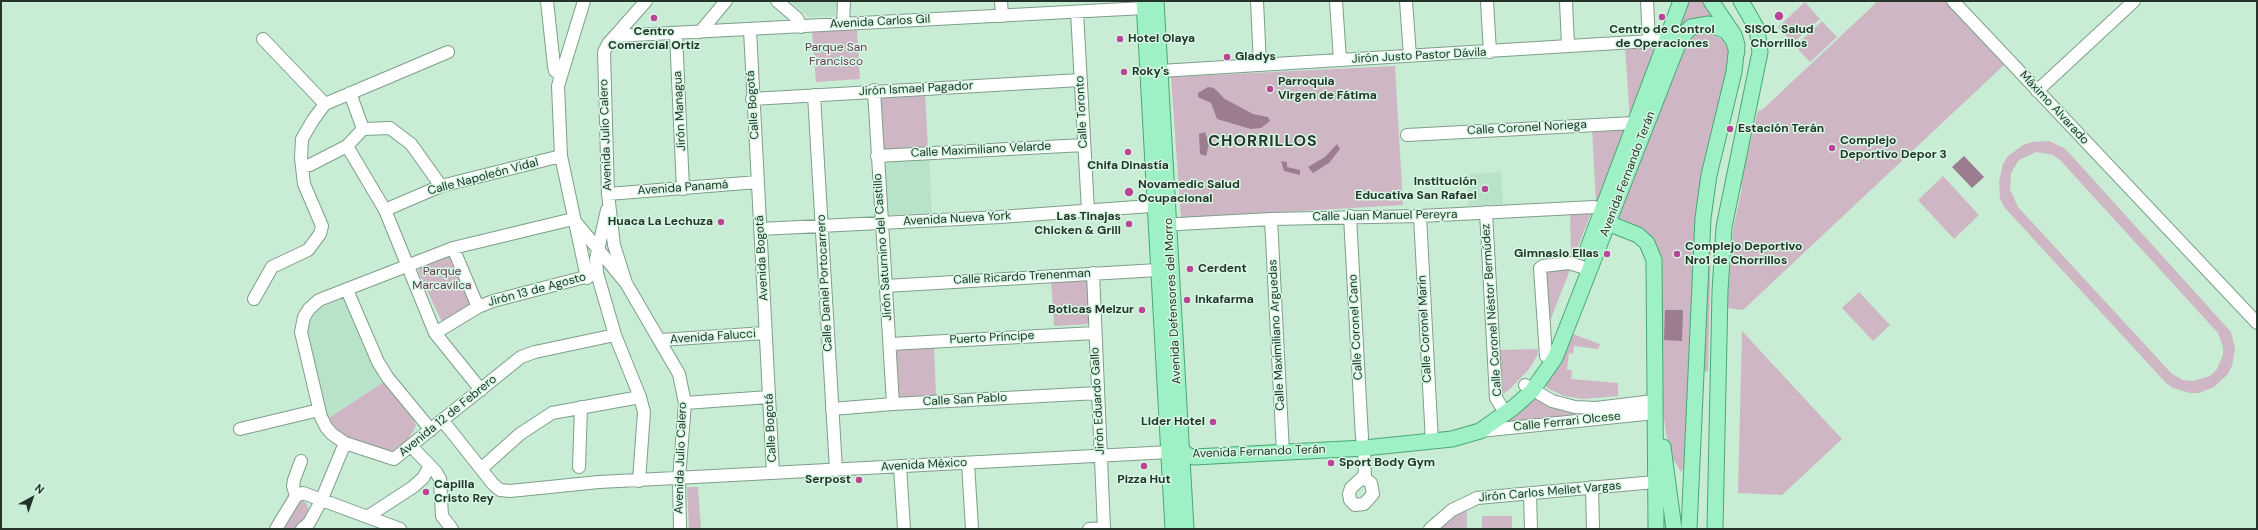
<!DOCTYPE html>
<html>
<head>
<meta charset="utf-8">
<style>
	body { margin:0 }
	#map { position:relative; width:2258px; height:530px; overflow:hidden; background:#c9ecd5; font-family:"DM Sans",sans-serif }
	canvas { display:block }
	.frame { position:absolute; inset:0; border:2px solid #25332a; pointer-events:none }
	.north { position:absolute; left:12px; top:478px; width:40px; height:40px; -webkit-text-stroke:3px #d6f9e3; paint-order:stroke; rotate:40deg; font-size:11px; font-weight:700; line-height:16px; text-align:center; color:#25332a }
	.north::after { content:''; display:block; margin:auto; width:14px; height:18px; background:#25332a; clip-path:polygon(50% 0,100% 100%,50% 72%,0 100%) }
</style>
</head>
<body>
<div id="map">
<canvas width="2258" height="530"></canvas>
<div class="frame"></div>
<div class="north">N</div>
</div>
<script>
const c = document.querySelector('canvas').getContext('2d');
c.lineJoin = 'round';
function fillPath(path, color) { c.fillStyle = color; c.fill(path, 'evenodd'); }
const shape = rows => new Path2D(rows.map(r => 'M' + r).join(''));
function trace(path, color, width, dash) { c.strokeStyle = color; c.lineWidth = width; c.lineCap = dash ? 'butt' : 'round'; c.setLineDash(dash || []); c.stroke(path); }
function label(font, color, halo, rows, align = 'center') {
  c.font = font + ' "DM Sans",sans-serif'; c.lineWidth = 3; c.setLineDash([]); c.textBaseline = 'middle'; c.strokeStyle = halo; c.fillStyle = color; for (const [text, x, y, turn = 0] of rows) {
    c.save(); c.translate(x, y); c.rotate((+turn || 0) * Math.PI / 180); c.textAlign = isNaN(turn) ? turn : align; if (halo) c.strokeText(text, 0, 0); c.fillText(text, 0, 0); c.restore();
  }
}
const built = shape([
	[790,1,838,1,835,16,809,17],
	[929,157,932,213,888,215,884,160],
	[1501,172,1503,204,1468,206,1467,174],
	[342,299,346,303,371,363,384,382,328,418,307,333,309,322,318,309]
]);
const green = shape([
	[1686,1,1709,1,1722,24,1673,34],
	[1878,1,1946,1,2004,65,1743,310,1727,308,1733,229,1742,188,1740,184,1758,111,1762,110],
	[1805,2,1820,19,1793,43,1778,27],
	[1822,21,1837,37,1810,62,1795,46],
	[857,28,860,79,816,82,812,31],
	[1703,33,1712,34,1721,39,1727,47,1730,60,1699,194,1695,226,1684,468,1681,472,1669,453,1660,390,1658,348,1661,257,1656,243,1647,233,1615,217,1686,42,1694,35],
	[1661,44,1630,121,1625,46],
	[1395,66,1403,205,1181,218,1171,77],
	[925,91,928,149,883,151,880,94],
	[1629,126,1602,203,1596,202,1592,128],
	[2049,141,2064,148,2071,155,2231,332,2235,349,2232,366,2227,375,2214,387,2199,393,2190,393,2173,388,2166,383,2005,208,2000,199,1999,181,2003,164,2008,156,2023,145,2032,142],
	[2036,152,2053,155,2060,160,2218,333,2223,347,2223,355,2217,369,2210,376,2193,381,2183,380,2172,374,2018,207,2010,189,2011,173,2019,160],
	[1943,176,1979,215,1954,239,1918,200],
	[1592,211,1575,254,1571,255,1570,213],
	[1708,248,1711,249,1708,371,1704,372],
	[448,256,451,256,471,303,447,324,442,322,418,271,421,266],
	[1574,260,1541,344,1535,263],
	[1088,276,1090,324,1054,326,1051,278],
	[1859,292,1890,325,1873,341,1842,308],
	[1742,331,1842,439,1782,495,1738,493],
	[1573,334,1600,344,1598,349,1574,346,1573,354,1569,353,1567,370,1572,370,1571,379,1618,383,1618,396,1583,399,1564,396,1547,388,1546,384,1561,361],
	[934,347,936,396,897,398,895,348],
	[1538,349,1537,356,1530,368,1510,389,1500,396,1499,350],
	[384,382,412,416,416,426,408,440,392,451,382,450,349,438,333,428,327,419],
	[1535,397,1560,406,1647,408,1512,423,1506,419],
	[687,487,698,487,701,529,689,529],
	[303,501,307,504,310,515,296,529,281,529,297,503],
	[1467,506,1467,529,1437,529],
	[1482,516,1512,516,1512,529,1482,529]
]);
const water = shape([
	[1208,87,1214,88,1225,99,1253,114,1268,117,1270,121,1261,128,1251,129,1217,119,1211,103,1198,97,1198,93],
	[1205,132,1209,144,1206,156,1200,154,1199,134],
	[1337,144,1340,149,1329,163,1313,173,1308,167,1325,157],
	[1964,156,1984,177,1972,188,1952,167],
	[1281,161,1287,162,1287,167,1300,170,1300,175,1284,171],
	[1665,310,1683,310,1682,341,1664,340]
]);
const minor = shape([
	[547,1,554,66,555,71,561,75],
	[584,1,558,86,561,156,587,278],
	[646,1,608,44,604,52,608,194,614,245,626,283,679,374,685,403,679,479,680,529],
	[777,1,797,18,801,27],
	[1001,1,1002,16],
	[1257,1,1260,65],
	[1336,1,1340,60],
	[1406,1,1410,56],
	[1487,1,1490,52],
	[1566,1,1568,46],
	[1647,1,1649,41],
	[1953,1,2257,323],
	[1077,12,1088,211],
	[843,24,844,1],
	[750,30,773,473],
	[700,32,726,1],
	[676,34,683,189],
	[615,36,1144,8],
	[263,39,325,104],
	[1160,71,1667,40,1673,42],
	[874,90,893,404],
	[2037,91,2134,1],
	[350,93,363,129],
	[814,95,836,470],
	[752,99,1080,80],
	[1407,135,1634,123,1644,124],
	[347,146,385,210,435,333,481,390],
	[877,156,1084,145],
	[302,166,310,165,347,146,363,129,390,128,411,144,441,186],
	[608,194,758,182],
	[385,210,441,186,561,156],
	[607,210,596,259,597,273,615,335,640,397,644,412,639,481],
	[1486,212,1496,398,1501,406],
	[1350,216,1362,438],
	[1420,216,1432,442],
	[1271,219,1283,452],
	[1160,225,1271,219,1420,216,1594,207,1610,213],
	[760,229,1000,217,1164,205],
	[453,248,478,307],
	[1093,273,1104,529],
	[886,286,1158,270],
	[347,290,378,362,388,378,431,430],
	[254,299,272,267,308,250,320,234,322,226,304,184,301,158,302,139,313,120,325,104,448,52],
	[435,333,478,307,493,301,593,275],
	[615,335,535,352,521,357,394,459,345,443,332,434,326,427,321,417,301,332,304,317,309,309,319,300,453,248,573,219,626,283],
	[661,340,765,333],
	[890,344,1095,333],
	[1546,356,1540,268,1543,266,1569,263,1582,267],
	[1525,385,1552,401,1575,407,1596,408,1654,401],
	[685,403,769,397],
	[832,409,893,404,1098,393],
	[443,421,493,484,500,490,510,491,599,482,1170,452],
	[240,429,319,410],
	[1480,431,1655,413],
	[412,447,436,472,440,479,442,516,452,529],
	[1364,448,1365,478],
	[968,463,972,529],
	[900,466,904,529],
	[579,467,581,407],
	[482,468,520,434,552,413,640,397],
	[1363,477,1371,483,1373,494,1364,504,1355,505,1350,500,1349,494,1351,488,1363,477],
	[1592,487,1593,529],
	[1530,493,1531,529],
	[296,496,303,493,400,529],
	[367,517,413,487,423,478,430,466],
	[276,529,296,496,293,486,294,480,301,461],
	[302,529,309,523,321,501,345,443],
	[1089,529,1104,528],
	[1430,529,1452,510,1477,498,1655,482]
]);
const major = shape([
	[1144,1,1173,529],
	[1156,1,1186,529],
	[1600,220,1638,235,1647,243,1654,260,1656,529],
	[1588,248,1681,1],
	[1663,447,1674,529],
	[1182,451,1189,456,1194,457,1364,448,1452,439,1480,431,1514,407,1532,391,1555,358,1680,39,1691,27,1709,24,1726,31,1733,40,1737,52],
	[1689,529,1703,218,1709,175,1734,72,1737,45,1734,35,1711,1],
	[1715,529,1720,291,1724,227,1760,52,1757,29,1741,1]
]);
const markers = [
	[1779,16,5,"#bc4498"],
	[1662,17,4,"#bc4498"],
	[654,18,4,"#bc4498"],
	[1120,39,4,"#bc4498"],
	[1227,57,4,"#bc4498"],
	[1124,72,4,"#bc4498"],
	[1270,89,4,"#bc4498"],
	[1730,129,4,"#bc4498"],
	[1832,148,4,"#bc4498"],
	[1128,152,4,"#bc4498"],
	[1485,189,4,"#bc4498"],
	[1129,192,5,"#bc4498"],
	[721,222,4,"#bc4498"],
	[1129,224,4,"#bc4498"],
	[1607,254,4,"#bc4498"],
	[1677,254,4,"#bc4498"],
	[1190,269,4,"#bc4498"],
	[1187,300,4,"#bc4498"],
	[1142,310,4,"#bc4498"],
	[1213,422,4,"#bc4498"],
	[1331,463,4,"#bc4498"],
	[1144,466,4,"#bc4498"],
	[859,480,4,"#bc4498"],
	[426,492,4,"#bc4498"]
];
const streetNames = [
	["Avenida Carlos Gil",880,22,-3],
	["Jirón Justo Pastor Dávila",1419,56,-3],
	["Jirón Ismael Pagador",916,89,-3],
	["Calle Bogotá",753,105,-94],
	["Máximo Alvarado",2054,108,47],
	["Jirón Managua",680,111,-93],
	["Calle Toronto",1082,112,-93],
	["Calle Coronel Noriega",1527,128,-3],
	["Avenida Julio Calero",606,135,-92],
	["Calle Maximiliano Velarde",981,150,-3],
	["Avenida Fernando Terán",1628,174,-69],
	["Calle Napoleón Vidal",483,177,-15],
	["Avenida Panamá",683,188,-4],
	["Calle Juan Manuel Pereyra",1385,216,-1],
	["Avenida Nueva York",957,219,-3],
	["Jirón Saturnino del Castillo",883,247,-94],
	["Avenida Bogotá",762,258,-93],
	["Calle Ricardo Trenenman",1022,277,-3],
	["Calle Daniel Portocarrero",825,283,-93],
	["Jirón 13 de Agosto",537,290,-15],
	["Avenida Defensores del Morro",1173,301,-93],
	["Calle Coronel Néstor Bermúdez",1492,310,-94],
	["Calle Coronel Cano",1356,327,-93],
	["Calle Coronel Marín",1425,329,-93],
	["Calle Maximiliano Arguedas",1277,335,-93],
	["Avenida Falucci",713,337,-4],
	["Puerto Príncipe",992,338,-3],
	["Calle San Pablo",965,400,-3],
	["Jirón Eduardo Gallo",1098,401,-93],
	["Avenida 12 de Febrero",448,416,-39],
	["Calle Ferrari Olcese",1567,422,-6],
	["Calle Bogotá",771,428,-93],
	["Avenida Fernando Terán",1259,452,-2],
	["Avenida Julio Calero",681,458,-88],
	["Avenida México",924,465,-3],
	["Jirón Carlos Mellet Vargas",1550,492,-5]
];
const poiNames = [
	["Centro de Control",1662,30,"center"],
	["de Operaciones",1662,44,"center"],
	["SISOL Salud",1779,30,"center"],
	["Chorrillos",1779,44,"center"],
	["Centro",654,32,"center"],
	["Comercial Ortiz",654,46,"center"],
	["Hotel Olaya",1128,39],
	["Gladys",1235,57],
	["Roky's",1132,72],
	["Parroquia",1278,82],
	["Virgen de Fátima",1278,96],
	["Estación Terán",1738,129],
	["Complejo",1840,141],
	["Deportivo Depor 3",1840,155],
	["Chifa Dinastía",1128,166,"center"],
	["Institución",1477,182,"right"],
	["Educativa San Rafael",1477,196,"right"],
	["Novamedic Salud",1138,185],
	["Ocupacional",1138,199],
	["Las Tinajas",1121,217,"right"],
	["Chicken & Grill",1121,231,"right"],
	["Huaca La Lechuza",713,222,"right"],
	["Complejo Deportivo",1685,247],
	["Nro1 de Chorrillos",1685,261],
	["Gimnasio Ellas",1599,254,"right"],
	["Cerdent",1198,269],
	["Inkafarma",1195,300],
	["Boticas Melzur",1134,310,"right"],
	["Lider Hotel",1205,422,"right"],
	["Sport Body Gym",1339,463],
	["Serpost",851,480,"right"],
	["Pizza Hut",1144,480,"center"],
	["Capilla",434,485],
	["Cristo Rey",434,499]
];
const parkNames = [
	["Parque San",836,48],
	["Francisco",836,62],
	["Parque",442,272],
	["Marcavilca",442,286]
];
const districtNames = [
	["CHORRILLOS",1263,142]
];
fillPath(built, '#b9e3c8');
fillPath(green, '#cfb6c5');
fillPath(water, '#9c7d90');
trace(minor, '#7e9f8a', 14);
trace(major, '#49a875', 17);
trace(minor, '#fff', 12);
trace(major, '#9ef1c5', 15);
for (const [x, y, r, color] of markers) { const dot = new Path2D(); dot.arc(x, y, r, 0, 2 * Math.PI); c.fillStyle = color; c.fill(dot); trace(dot, '#d6f9e3', 1.5); }
label('12px', '#25332a', '#d6f9e3', streetNames);
label('bold 12px', '#25332a', '#d6f9e3', poiNames, 'left');
label('12px', '#663856', '#d6f9e3', parkNames);
c.letterSpacing = '1px';
label('bold 16px', '#25332a', '#d6f9e3', districtNames);
c.letterSpacing = '0px';
</script>
</body>
</html>
